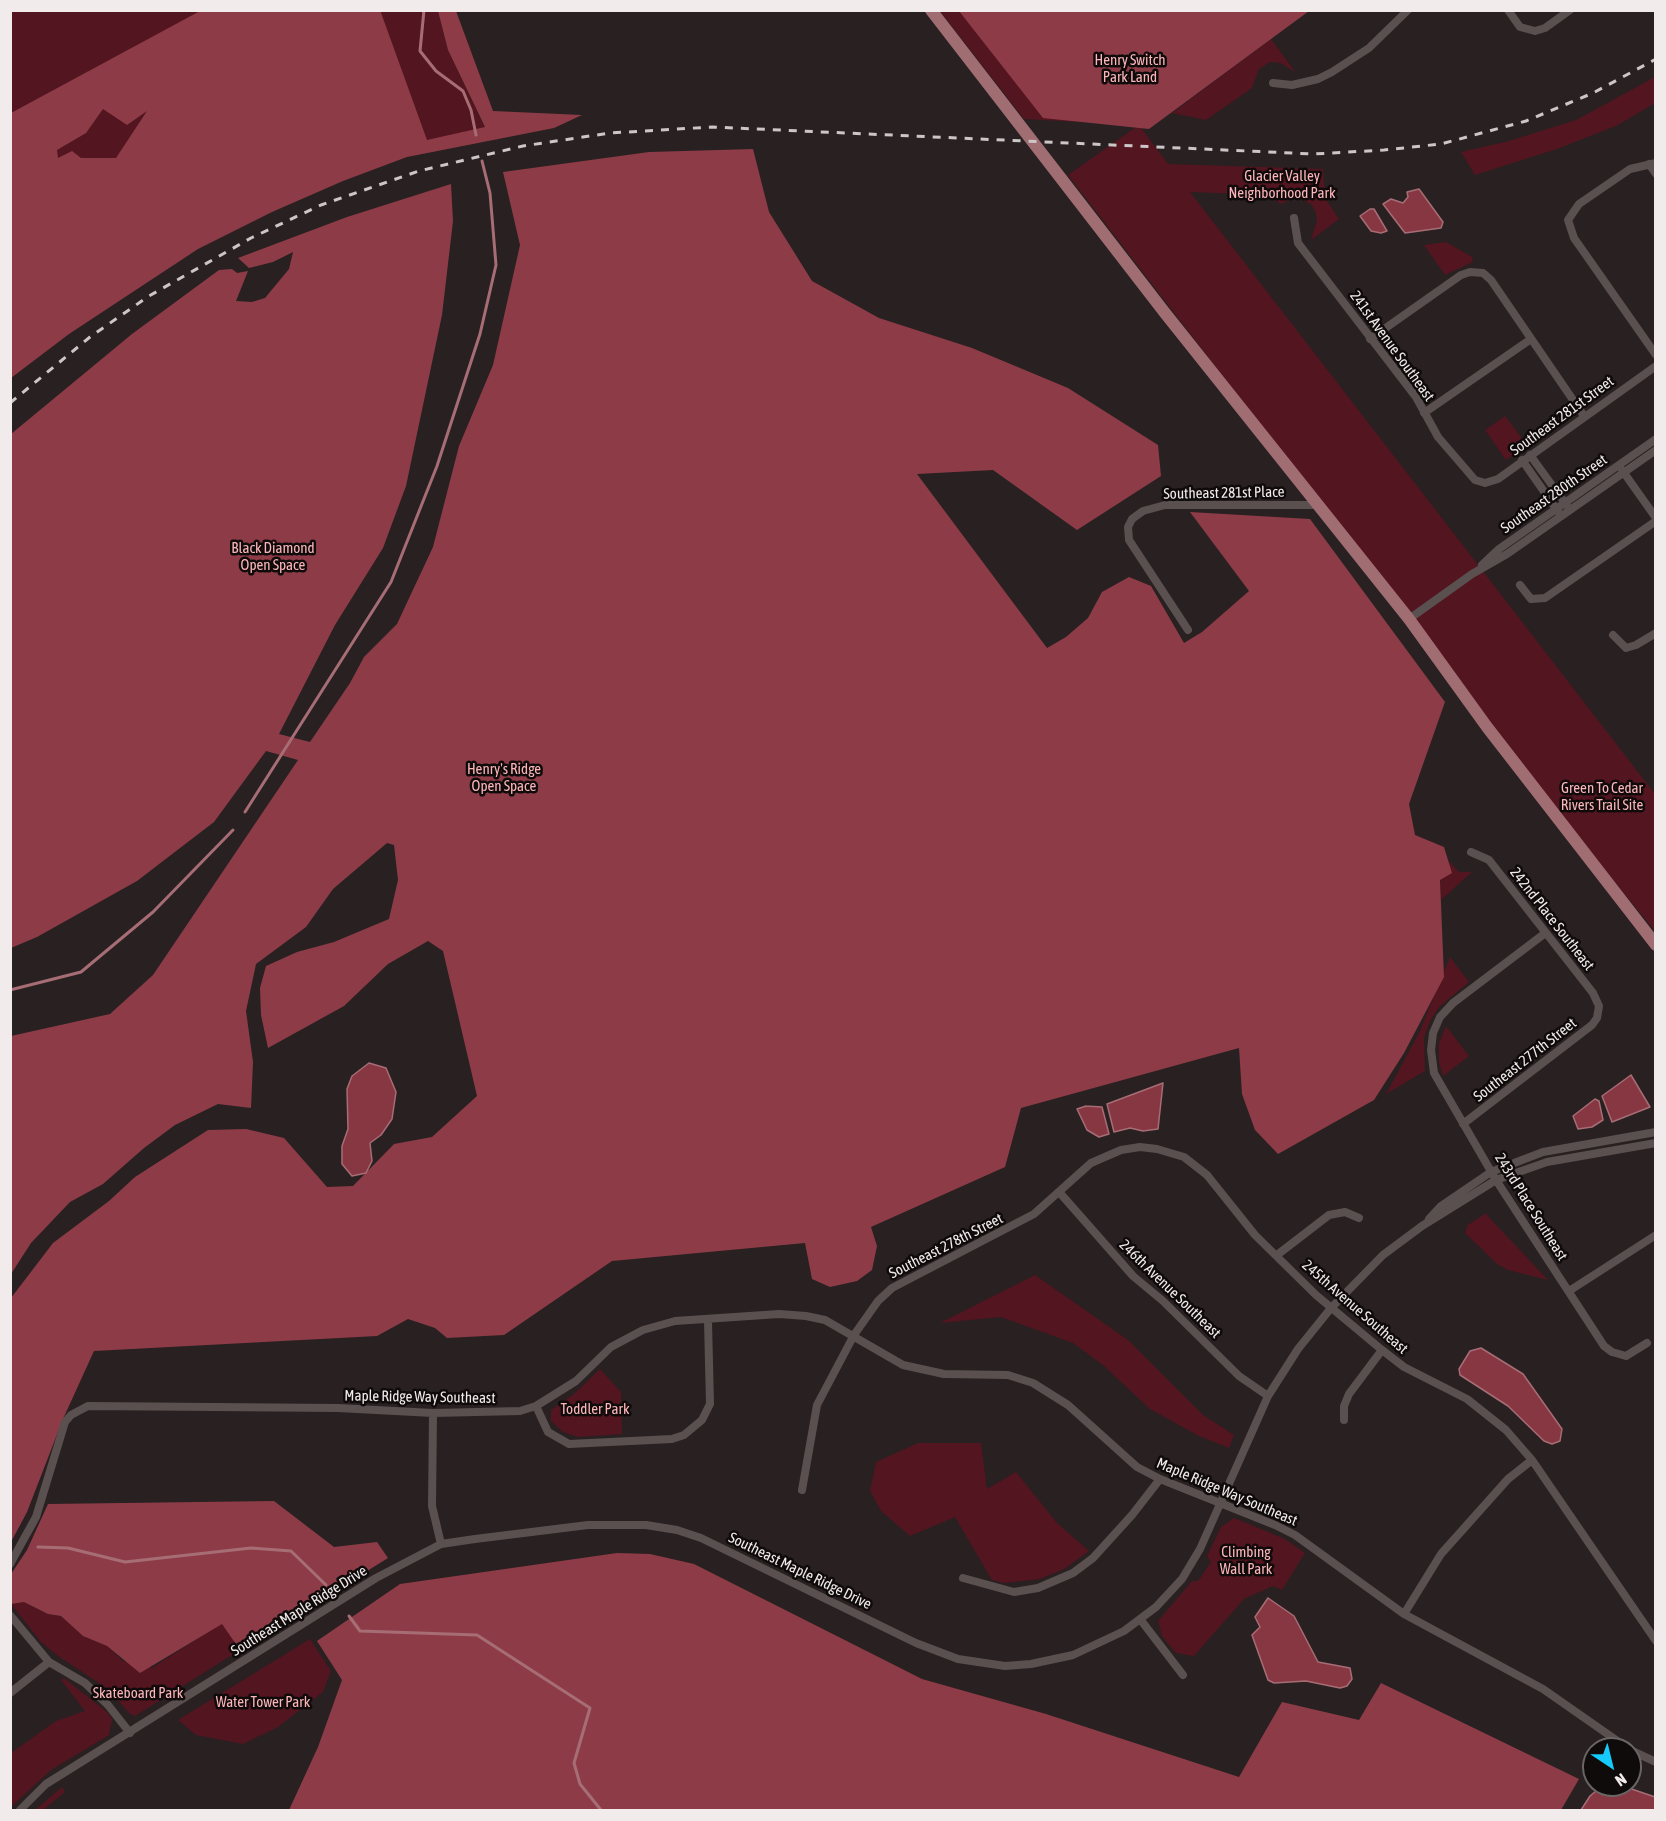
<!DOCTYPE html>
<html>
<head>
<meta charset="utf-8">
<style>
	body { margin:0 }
	#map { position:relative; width:1666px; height:1821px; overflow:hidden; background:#292021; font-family:"Asap Condensed",sans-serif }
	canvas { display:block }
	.frame { position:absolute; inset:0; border:12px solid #f2ebeb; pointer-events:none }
	.north { position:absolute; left:1582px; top:1737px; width:60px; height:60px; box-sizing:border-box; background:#0f0b0b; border:2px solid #6a6565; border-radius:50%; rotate:145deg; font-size:16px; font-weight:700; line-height:24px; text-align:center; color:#f2ebeb }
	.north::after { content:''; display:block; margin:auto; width:21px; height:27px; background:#16cafb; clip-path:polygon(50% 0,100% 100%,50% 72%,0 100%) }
</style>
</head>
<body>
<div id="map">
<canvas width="1666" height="1821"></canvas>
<div class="frame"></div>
<div class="north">N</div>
</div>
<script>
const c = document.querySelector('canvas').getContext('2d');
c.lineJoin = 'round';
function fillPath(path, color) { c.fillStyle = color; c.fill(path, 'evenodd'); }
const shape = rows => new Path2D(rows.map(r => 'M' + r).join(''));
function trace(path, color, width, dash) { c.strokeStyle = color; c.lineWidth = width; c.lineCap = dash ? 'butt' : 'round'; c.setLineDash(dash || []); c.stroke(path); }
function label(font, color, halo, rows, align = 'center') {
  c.font = font + ' "Asap Condensed",sans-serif'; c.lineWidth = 5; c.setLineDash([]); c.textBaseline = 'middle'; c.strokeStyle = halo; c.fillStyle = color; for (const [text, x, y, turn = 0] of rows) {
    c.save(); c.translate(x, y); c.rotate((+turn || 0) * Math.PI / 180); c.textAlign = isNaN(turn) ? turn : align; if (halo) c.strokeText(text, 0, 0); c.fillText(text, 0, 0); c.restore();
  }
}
const green = shape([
	[10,11,438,11,448,50,485,128,367,166,195,243,11,373],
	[940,11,1050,11,1138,125,1024,119],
	[1271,39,1296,73,1281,63,1270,62,1259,69,1252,88,1206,120,1172,113],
	[1655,77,1655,103,1618,125,1557,149,1475,175,1461,152,1509,141,1576,120],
	[1139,125,1168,164,1323,169,1325,198,1339,219,1311,240,1317,220,1316,213,1312,205,1302,199,1291,199,1281,204,1267,195,1190,192,1655,794,1655,931,1577,836,1068,175],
	[1446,242,1472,257,1473,262,1445,275,1424,245],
	[1505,416,1527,445,1506,460,1485,430],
	[1450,862,1459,872,1472,872,1441,900,1440,870],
	[1450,957,1469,982,1439,1007,1430,1021,1424,1038,1425,1071,1386,1094,1419,1033],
	[1446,1026,1469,1056,1443,1076,1439,1062,1439,1043],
	[1486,1213,1486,1214,1548,1280,1508,1270,1497,1264,1465,1233,1468,1225],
	[1035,1275,1128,1340,1203,1415,1234,1435,1229,1448,1199,1436,1150,1409,1103,1365,1073,1343,1001,1317,940,1323],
	[600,1369,621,1392,622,1434,578,1437,563,1432,551,1421,551,1410,574,1394],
	[918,1443,981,1443,987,1489,1016,1472,1057,1523,1089,1551,1064,1569,1040,1579,1004,1583,992,1580,955,1517,910,1536,881,1511,870,1491,876,1462],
	[1234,1518,1285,1539,1305,1553,1282,1590,1273,1586,1244,1599,1194,1656,1176,1653,1162,1636,1158,1621,1192,1581,1198,1581,1211,1562,1207,1556,1221,1527],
	[14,1601,24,1602,48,1614,61,1616,83,1636,107,1646,123,1661,152,1668,222,1623,240,1650,135,1716,129,1713,108,1689,58,1656,41,1642,11,1604],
	[310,1639,331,1671,323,1692,278,1727,243,1744,196,1735,178,1720],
	[64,1678,107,1712,112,1719,109,1735,51,1770,11,1807,11,1753,56,1721,85,1711,61,1680],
	[62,1787,65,1792,43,1810,35,1810]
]);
const forest = shape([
	[380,10,427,140,485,127,448,50,438,11,456,11,493,111,582,115,554,128,407,157,343,181,272,212,198,249,69,334,11,378,11,113,200,11],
	[103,109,127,125,147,111,116,158,81,158,72,151,58,158,57,150,86,133],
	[959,11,1308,10,1309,11,1149,129,1043,118],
	[753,149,769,212,812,281,879,318,972,348,1068,388,1158,445,1161,476,1077,530,993,470,917,474,1047,648,1066,637,1088,618,1102,592,1129,577,1151,586,1184,643,1202,632,1249,591,1190,512,1310,519,1445,702,1409,804,1415,835,1444,847,1452,873,1440,880,1444,977,1404,1053,1374,1100,1278,1154,1255,1130,1242,1094,1239,1048,1021,1108,1005,1167,871,1227,877,1246,872,1270,857,1281,830,1287,812,1279,805,1243,612,1261,504,1335,447,1338,435,1328,408,1319,377,1336,94,1351,63,1419,27,1512,11,1542,11,1298,53,1243,109,1201,135,1177,208,1130,246,1129,284,1138,327,1187,353,1186,394,1144,432,1137,477,1096,443,951,428,941,388,964,344,1006,268,1048,261,1015,260,988,266,966,297,952,334,942,389,919,398,880,394,845,387,843,333,889,306,927,256,964,246,1011,253,1062,251,1108,218,1104,175,1125,144,1148,103,1184,70,1202,31,1243,11,1274,11,1036,110,1014,153,975,298,760,266,751,214,822,137,881,37,937,11,948,11,434,132,334,219,270,232,269,237,273,248,271,236,301,252,302,265,298,289,269,293,252,273,262,249,268,238,258,347,217,451,184,453,221,442,315,406,486,383,548,335,625,279,734,310,742,350,683,364,657,397,624,433,547,459,446,493,365,520,245,503,172,649,152],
	[274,1501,334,1547,377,1542,388,1558,240,1650,222,1624,140,1673,107,1646,83,1636,61,1616,48,1614,24,1602,11,1604,11,1574,27,1550,48,1504],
	[617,1553,650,1554,694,1564,922,1679,1046,1714,1239,1777,1282,1702,1359,1720,1381,1683,1579,1779,1561,1810,289,1810,318,1747,342,1680,317,1641,400,1584]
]);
const water = shape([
	[1419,189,1443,222,1441,228,1405,233,1383,204,1391,199,1403,203,1408,197,1407,192,1419,189],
	[1370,209,1374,209,1387,231,1381,233,1371,231,1360,216,1370,209],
	[369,1063,386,1068,396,1092,392,1119,381,1135,370,1143,372,1161,366,1173,352,1176,342,1164,342,1146,348,1129,347,1089,352,1076,369,1063],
	[1631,1075,1650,1107,1612,1122,1602,1096,1631,1075],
	[1163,1083,1158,1129,1143,1131,1130,1128,1114,1132,1107,1104,1163,1083],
	[1595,1099,1599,1101,1603,1120,1592,1127,1578,1129,1573,1116,1595,1099],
	[1086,1106,1102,1107,1109,1134,1099,1137,1087,1130,1077,1109,1086,1106],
	[1481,1348,1523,1374,1562,1429,1560,1441,1552,1444,1544,1441,1508,1406,1460,1375,1459,1369,1470,1351,1481,1348],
	[1268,1598,1294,1616,1318,1662,1350,1668,1352,1679,1347,1686,1340,1688,1306,1681,1274,1683,1268,1680,1252,1635,1260,1627,1255,1617,1268,1598],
	[1603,1785,1620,1785,1655,1797,1655,1810,1581,1810,1590,1796,1603,1785]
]);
const stream = shape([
	[424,10,420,51,436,71,463,91,471,110,476,135],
	[245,812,391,582,437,466,480,334,496,265,490,193,482,161],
	[10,990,81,972,153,912,233,830],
	[38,1547,68,1548,125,1562,251,1548,291,1551,326,1585],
	[349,1616,360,1631,477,1635,590,1708,574,1763,580,1784,601,1810]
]);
const street = shape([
	[1508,10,1520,27,1535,31,1545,28,1570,10],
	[1273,83,1292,85,1318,79,1332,72,1369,48,1408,10],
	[1656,163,1630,169,1579,204,1568,220,1574,238,1656,355],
	[1649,164,1656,174],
	[1294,218,1298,243,1416,397,1438,437,1475,480,1485,483,1498,479,1656,366],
	[1370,339,1461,275,1470,272,1483,273,1491,280,1584,416],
	[1424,413,1531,339],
	[1530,455,1568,507],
	[1522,460,1559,513],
	[1622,470,1656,518],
	[1482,565,1499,549,1656,439],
	[1520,585,1531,599,1545,598,1656,521],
	[1409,619,1472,574,1507,554,1656,450],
	[1188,630,1129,540,1128,527,1132,519,1143,511,1165,505,1319,505],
	[1613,635,1626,648,1636,645,1656,633],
	[1544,934,1453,1003,1440,1017,1433,1033,1431,1050,1434,1073,1496,1180,1604,1346,1612,1352,1626,1356,1647,1343],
	[1463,1124,1592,1025,1597,1018,1599,1006,1593,993,1489,860,1471,852],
	[1060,1193,1133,1276,1163,1301,1239,1376,1268,1396],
	[1429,1219,1441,1206,1491,1172,1522,1160,1543,1152,1656,1132],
	[1277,1255,1329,1215,1345,1212,1359,1218],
	[1569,1291,1656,1235],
	[536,1406,548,1432,569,1444,672,1439,684,1435,702,1420,710,1404,708,1321],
	[433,1413,432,1506,441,1544],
	[1344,1420,1344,1406,1349,1394,1382,1350],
	[802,1490,817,1405,854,1335,878,1301,892,1288,1034,1214,1091,1163,1121,1150,1140,1147,1157,1149,1184,1157,1207,1175,1255,1235,1316,1295,1382,1350,1404,1367,1467,1399,1506,1430,1532,1460,1656,1641],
	[10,1564,36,1517,65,1422,71,1415,88,1406,338,1408,433,1413,520,1411,536,1406,576,1381,611,1347,643,1330,675,1321,779,1314,806,1316,825,1320,903,1365,944,1374,1008,1375,1033,1383,1068,1405,1137,1467,1160,1479,1275,1525,1295,1535,1404,1614,1543,1689,1629,1749],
	[963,1578,1014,1592,1038,1588,1073,1573,1093,1558,1132,1515,1160,1479],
	[1404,1614,1441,1554,1508,1479,1532,1460],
	[10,1615,49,1662,85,1683,108,1705,130,1733],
	[1140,1619,1183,1675],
	[10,1693,49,1662],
	[1630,1750,1656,1762],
	[20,1810,46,1784,376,1578,441,1544,475,1539,588,1525,646,1525,677,1530,701,1538,916,1643,958,1659,1005,1666,1031,1664,1073,1655,1124,1631,1156,1607,1182,1579,1200,1549,1268,1396,1298,1349,1331,1308,1383,1255,1422,1226,1496,1180,1547,1162,1656,1143]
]);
const primary = shape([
	[931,10,1165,313,1409,619,1487,727,1656,945]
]);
const rail = shape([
	[10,403,90,337,149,296,251,238,321,205,419,171,523,146,610,133,712,127,1314,154,1384,150,1441,144,1526,121,1593,93,1656,59]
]);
const parkNames = [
	["Henry Switch",1130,60],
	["Park Land",1130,77],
	["Glacier Valley",1282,176],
	["Neighborhood Park",1282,193],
	["Black Diamond",273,548],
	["Open Space",273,565],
	["Henry's Ridge",504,769],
	["Open Space",504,786],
	["Green To Cedar",1602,788],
	["Rivers Trail Site",1602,805],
	["Toddler Park",595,1409],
	["Climbing",1246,1552],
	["Wall Park",1246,1569],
	["Skateboard Park",138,1693],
	["Water Tower Park",263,1702]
];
const streetNames = [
	["241st Avenue Southeast",1392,346,54],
	["Southeast 281st Street",1562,416,-36],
	["Southeast 281st Place",1224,493,-1],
	["Southeast 280th Street",1554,494,-35],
	["242nd Place Southeast",1552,919,52],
	["Southeast 277th Street",1525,1060,-38],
	["243rd Place Southeast",1531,1207,58],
	["Southeast 278th Street",946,1246,-27],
	["246th Avenue Southeast",1170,1289,44],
	["245th Avenue Southeast",1355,1307,41],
	["Maple Ridge Way Southeast",420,1397,1],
	["Maple Ridge Way Southeast",1227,1492,23],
	["Southeast Maple Ridge Drive",800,1571,26],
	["Southeast Maple Ridge Drive",299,1611,-32]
];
fillPath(green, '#531520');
fillPath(forest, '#8d3c47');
fillPath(water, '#873742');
trace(water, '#a76d75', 1.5);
trace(stream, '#a76d75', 3);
trace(street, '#5a5050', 8);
trace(primary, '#a06d72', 12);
trace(rail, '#cdc6c6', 3, [8, 8]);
label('15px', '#fdb5ba', '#0f0b0b', parkNames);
label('15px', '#f2ebeb', '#0f0b0b', streetNames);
</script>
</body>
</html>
